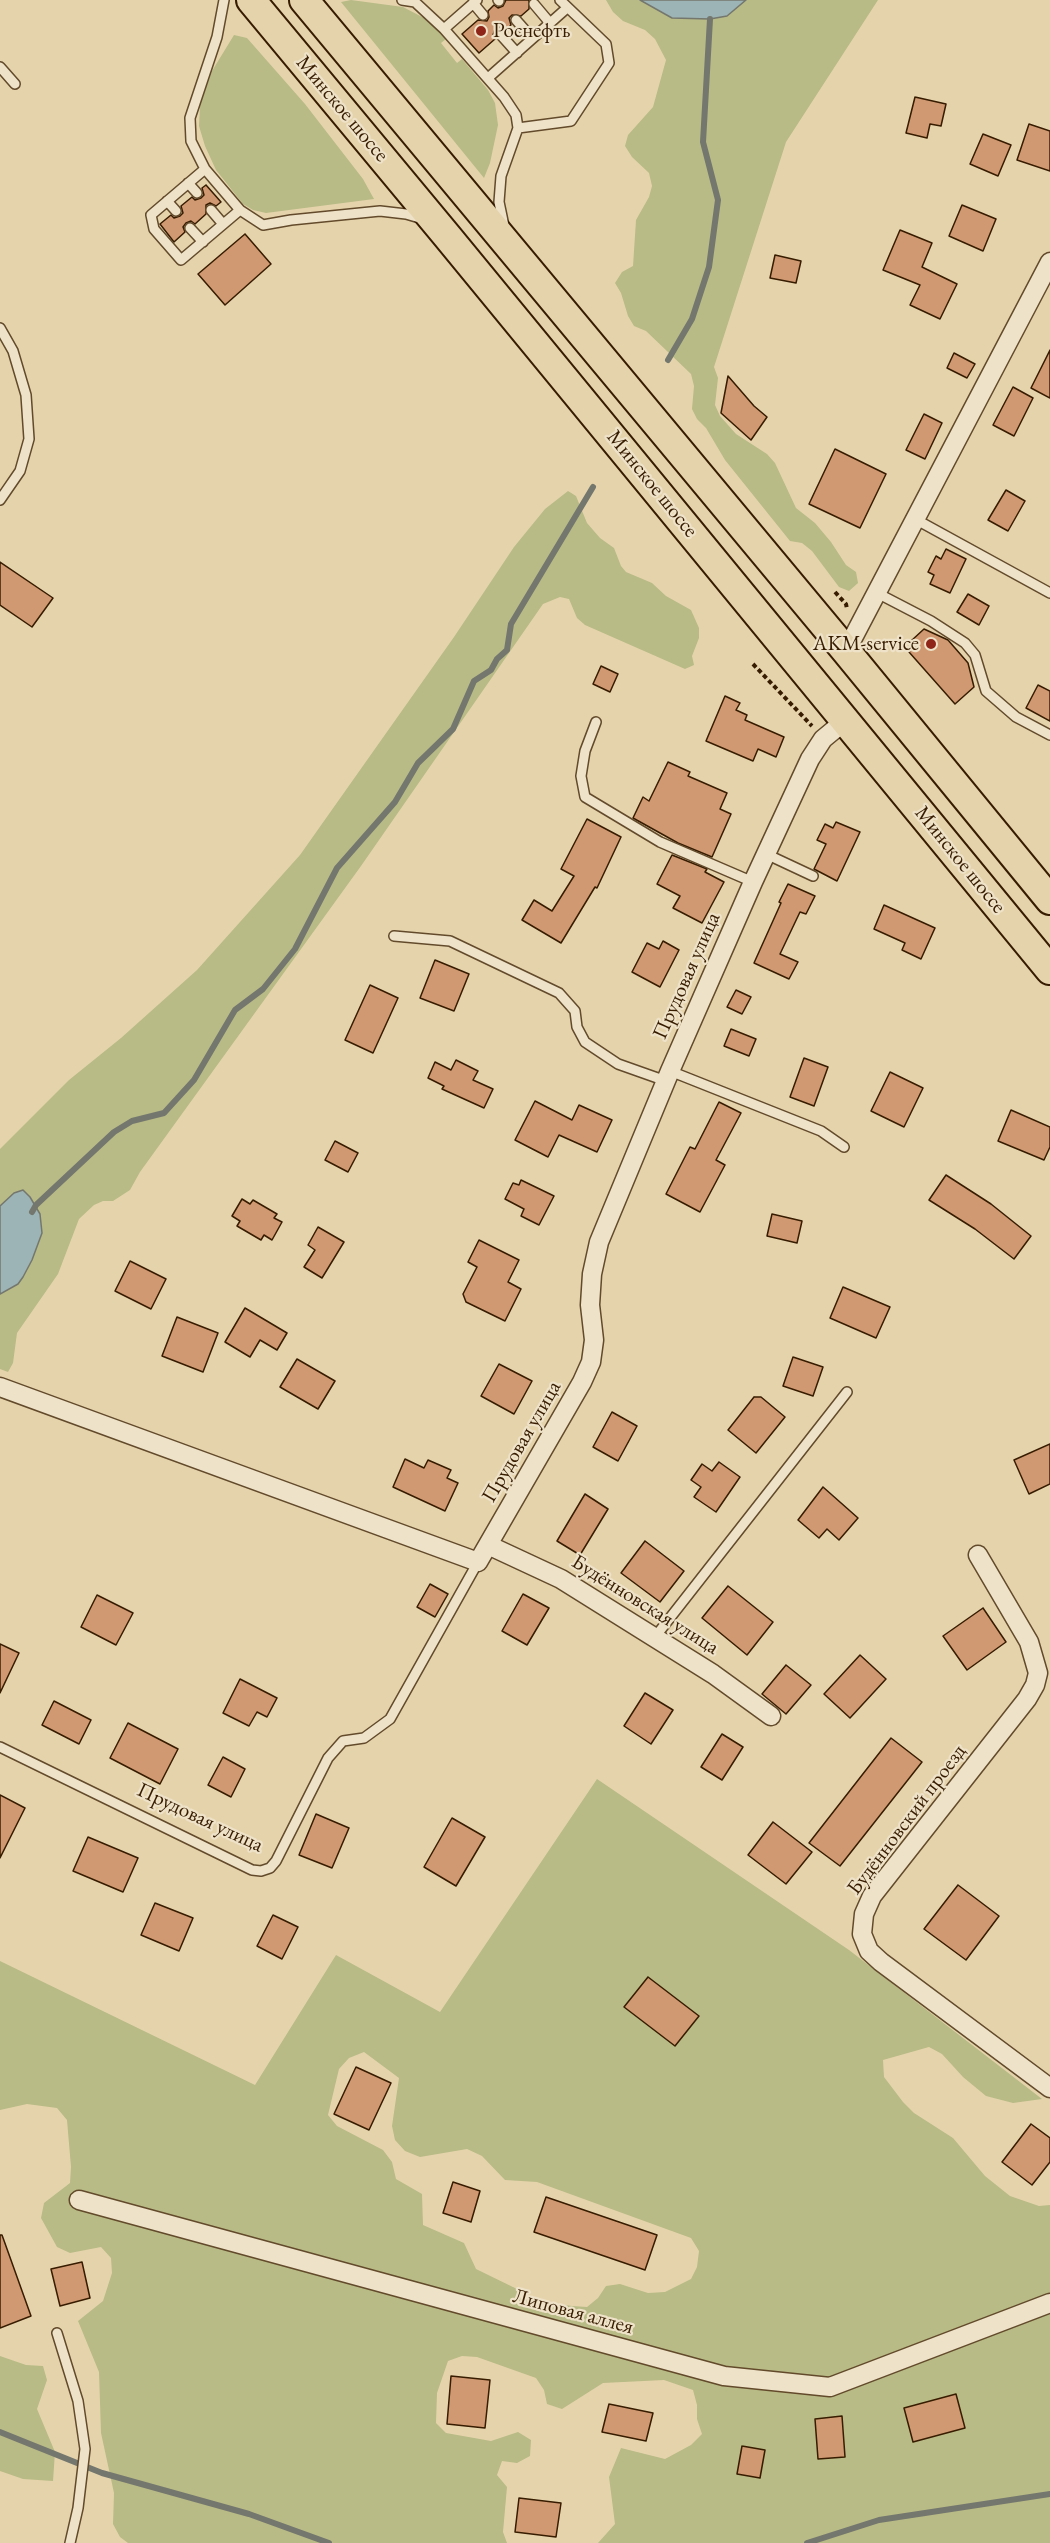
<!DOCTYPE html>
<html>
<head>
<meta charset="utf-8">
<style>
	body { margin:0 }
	canvas { display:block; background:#e5d3ab }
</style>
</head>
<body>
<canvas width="1050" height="2543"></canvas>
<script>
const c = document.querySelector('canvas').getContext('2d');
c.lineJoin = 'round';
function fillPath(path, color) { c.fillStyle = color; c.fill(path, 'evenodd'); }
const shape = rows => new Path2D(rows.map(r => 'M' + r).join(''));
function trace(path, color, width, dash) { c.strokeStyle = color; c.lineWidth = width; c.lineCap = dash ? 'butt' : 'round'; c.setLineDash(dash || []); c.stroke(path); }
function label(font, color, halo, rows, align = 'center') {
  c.font = font + ' "EB Garamond",serif'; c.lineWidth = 4.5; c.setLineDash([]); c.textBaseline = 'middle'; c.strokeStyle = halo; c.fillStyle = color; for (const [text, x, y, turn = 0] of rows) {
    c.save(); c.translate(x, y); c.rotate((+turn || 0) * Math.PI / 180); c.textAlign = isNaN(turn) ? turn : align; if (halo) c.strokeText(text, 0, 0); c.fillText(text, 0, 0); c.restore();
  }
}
const green = shape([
	[351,0,403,7,426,19,446,39,441,43,457,63,462,59,488,90,495,103,498,125,490,163,484,178,341,2],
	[606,0,640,0,672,18,710,19,727,16,746,0,878,0,786,142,714,367,718,378,715,405,720,416,736,434,767,454,775,463,796,508,815,523,831,542,846,565,856,572,858,583,849,591,839,587,812,551,802,543,790,541,725,460,706,428,697,419,692,409,694,386,691,374,646,331,634,326,628,316,621,293,615,283,622,272,633,266,636,220,649,197,652,186,649,173,632,157,625,146,628,135,653,107,666,60,655,39,645,30,623,21,613,12],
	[234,35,247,38,305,104,363,179,374,199,266,213,253,210,243,204,216,170,205,146,199,126,200,106,206,88,212,71],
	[568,491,576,496,587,523,600,538,614,548,621,566,626,572,652,583,666,596,691,610,699,628,699,638,692,656,694,665,685,669,585,625,577,618,569,599,560,597,543,604,361,866,140,1172,130,1190,113,1201,103,1201,94,1205,79,1219,58,1274,17,1333,13,1363,8,1372,0,1369,0,1294,18,1284,23,1277,32,1260,42,1233,23,1190,14,1193,0,1206,0,1149,69,1080,121,1038,197,970,300,855,454,637,514,547,545,509],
	[597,1779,849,1950,1042,2099,1013,2103,986,2096,963,2077,942,2054,929,2047,883,2060,884,2077,903,2102,914,2113,953,2138,985,2176,1010,2196,1039,2206,1050,2205,1050,2543,598,2543,615,2524,609,2477,621,2448,665,2459,691,2445,702,2434,697,2419,697,2405,693,2390,664,2380,603,2383,562,2409,547,2404,544,2390,536,2378,477,2357,462,2356,448,2361,437,2393,436,2423,446,2433,491,2441,518,2432,531,2440,530,2456,517,2463,502,2461,497,2475,507,2487,503,2532,507,2543,128,2543,120,2537,113,2524,114,2493,101,2433,99,2372,78,2321,103,2301,112,2273,111,2258,101,2247,70,2253,57,2247,41,2218,44,2203,70,2183,71,2167,67,2120,57,2108,27,2104,0,2110,0,1961,255,2085,336,1955,440,2012],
	[364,2052,399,2078,392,2126,395,2140,405,2151,420,2157,467,2149,482,2156,505,2180,537,2182,691,2238,699,2251,697,2267,691,2279,665,2292,648,2293,620,2284,606,2286,598,2298,587,2307,572,2306,528,2300,517,2289,476,2269,464,2243,423,2225,422,2194,396,2179,392,2162,383,2150,337,2126,328,2115,339,2069,349,2058],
	[0,2356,26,2365,43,2366,47,2380,37,2409,55,2452,53,2481,23,2479,0,2471]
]);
const water = shape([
	[640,0,746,0,727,16,710,19,672,18,640,0],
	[23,1190,30,1197,40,1214,42,1233,32,1260,23,1277,18,1284,0,1294,0,1206,14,1193,23,1190]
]);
const stream = shape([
	[668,360,692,319,709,267,718,200,703,142,710,19],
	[32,1212,36,1205,114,1132,132,1121,164,1113,194,1080,235,1010,263,989,295,949,337,868,395,802,418,763,453,729,474,681,491,670,497,659,507,650,511,624,593,487],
	[0,2432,102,2473,249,2514,329,2543],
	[807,2543,879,2520,1050,2494]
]);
const building = shape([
	[506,0,529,0,529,9,521,16,512,15,509,18,511,25,505,30,499,27,495,29,493,35,495,39,479,53,462,34,478,20,487,21,489,17,488,11,494,5,498,8,503,6,506,0],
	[915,97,946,104,941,126,930,124,927,138,906,133,915,97],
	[1029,124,1050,131,1050,171,1017,160,1029,124],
	[983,134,1011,145,998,176,970,164,983,134],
	[206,185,221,202,216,206,210,203,206,205,206,214,195,224,191,221,186,223,183,227,185,232,174,242,160,224,171,215,174,218,180,216,183,213,181,206,192,197,195,200,201,198,204,195,202,188,206,185],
	[962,205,996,219,983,251,949,236,962,205],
	[900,230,932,243,922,267,957,284,940,319,910,305,920,285,883,270,900,230],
	[245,234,271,264,225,305,198,274,245,234],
	[775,255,801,261,796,283,770,278,775,255],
	[1050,350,1050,398,1031,388,1050,350],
	[954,353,975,364,967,378,947,368,954,353],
	[728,376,754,406,767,417,751,440,721,413,728,376],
	[1013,387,1033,398,1014,436,993,425,1013,387],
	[924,414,942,423,925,459,906,450,924,414],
	[835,449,886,474,860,528,809,504,835,449],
	[1006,490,1025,501,1008,531,988,520,1006,490],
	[946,549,966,559,950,593,930,584,934,575,928,572,936,556,941,559,946,549],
	[0,562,53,598,32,627,0,605,0,562],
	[968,594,989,606,979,625,957,612,968,594],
	[924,629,948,640,968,663,974,687,955,704,909,652,915,646,911,641,924,629],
	[601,666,618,674,610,692,593,684,601,666],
	[1038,685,1050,691,1050,721,1026,708,1038,685],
	[725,696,740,703,736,710,747,715,745,720,784,737,776,757,758,749,753,761,706,741,725,696],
	[668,762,690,772,688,776,727,793,720,809,731,814,712,857,678,843,633,818,643,797,649,801,668,762],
	[587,819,621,837,597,888,595,887,561,943,522,920,534,900,552,911,574,876,561,869,587,819],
	[836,822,860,832,837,881,814,869,826,844,817,840,825,824,833,828,836,822],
	[672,855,707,869,705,872,724,882,702,923,673,908,680,896,657,884,672,855],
	[788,884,815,896,806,914,800,912,780,954,798,962,789,979,754,963,781,903,779,902,788,884],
	[884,905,935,928,921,959,902,950,905,943,874,929,884,905],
	[663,941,679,950,660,987,632,972,647,943,659,949,663,941],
	[435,960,469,974,454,1011,420,998,435,960],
	[370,985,398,998,373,1053,345,1040,370,985],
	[736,990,751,997,742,1014,727,1007,736,990],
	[731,1029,756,1039,749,1056,724,1046,731,1029],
	[804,1058,828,1067,814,1106,790,1097,804,1058],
	[456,1060,478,1071,473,1080,493,1089,484,1108,442,1089,444,1086,428,1078,435,1062,451,1070,456,1060],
	[890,1072,923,1088,904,1127,871,1111,890,1072],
	[535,1101,572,1120,579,1105,612,1120,597,1152,559,1135,548,1157,515,1140,535,1101],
	[719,1102,741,1113,716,1160,725,1165,700,1212,666,1194,690,1147,695,1149,719,1102],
	[1011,1110,1050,1127,1050,1147,1044,1160,998,1141,1011,1110],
	[335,1141,358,1153,348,1172,325,1160,335,1141],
	[946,1175,991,1204,1031,1236,1014,1259,975,1229,929,1200,946,1175],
	[521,1180,554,1196,539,1225,521,1216,524,1209,505,1199,513,1183,519,1185,521,1180],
	[242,1199,250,1204,253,1200,277,1214,274,1218,282,1222,272,1240,264,1235,261,1240,237,1226,240,1221,232,1216,242,1199],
	[772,1214,802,1221,797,1243,767,1236,772,1214],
	[318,1227,344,1242,322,1278,304,1267,315,1250,308,1245,318,1227],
	[479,1240,519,1260,508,1282,521,1289,505,1321,466,1302,463,1294,477,1267,468,1262,479,1240],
	[130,1261,166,1279,151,1309,115,1291,130,1261],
	[843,1287,890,1307,876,1338,830,1318,843,1287],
	[245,1308,287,1333,277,1350,260,1340,250,1357,225,1342,245,1308],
	[177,1317,218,1333,203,1372,162,1356,177,1317],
	[793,1357,823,1367,813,1396,783,1386,793,1357],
	[297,1359,335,1381,318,1409,280,1387,297,1359],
	[499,1364,532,1381,514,1414,481,1396,499,1364],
	[754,1397,761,1397,785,1417,756,1453,728,1430,754,1397],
	[612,1412,637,1426,618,1461,593,1447,612,1412],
	[1050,1444,1050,1484,1029,1494,1014,1460,1050,1444],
	[405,1459,424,1468,428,1460,451,1470,447,1478,458,1483,445,1511,393,1487,405,1459],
	[719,1462,740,1477,716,1512,694,1497,701,1487,691,1480,702,1464,712,1471,719,1462],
	[823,1487,858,1518,839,1540,827,1529,819,1538,798,1520,823,1487],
	[585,1494,608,1509,580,1555,557,1541,585,1494],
	[645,1541,684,1571,660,1602,621,1573,645,1541],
	[430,1584,448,1594,435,1617,417,1607,430,1584],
	[728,1586,773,1622,747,1655,702,1618,728,1586],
	[523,1594,549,1608,527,1645,502,1631,523,1594],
	[97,1595,133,1613,116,1645,81,1627,97,1595],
	[983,1608,1006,1642,967,1670,943,1636,983,1608],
	[0,1644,19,1653,0,1693,0,1644],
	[860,1655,886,1679,850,1718,824,1694,860,1655],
	[786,1665,811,1685,786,1714,762,1694,786,1665],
	[240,1679,277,1698,267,1717,257,1712,249,1726,223,1713,240,1679],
	[645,1693,673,1710,651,1744,624,1726,645,1693],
	[54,1701,91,1720,79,1744,42,1725,54,1701],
	[128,1723,178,1749,160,1784,110,1758,128,1723],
	[722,1734,743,1747,722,1780,701,1767,722,1734],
	[891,1738,922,1762,840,1866,809,1843,891,1738],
	[223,1757,245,1769,231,1797,208,1785,223,1757],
	[0,1795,25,1808,0,1858,0,1795],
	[316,1814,349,1828,332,1868,299,1855,316,1814],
	[452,1818,485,1837,456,1886,424,1867,452,1818],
	[773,1822,812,1852,786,1884,748,1855,773,1822],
	[88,1837,138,1858,123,1892,73,1871,88,1837],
	[958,1885,999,1916,966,1960,924,1929,958,1885],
	[155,1903,193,1918,179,1951,141,1935,155,1903],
	[273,1915,298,1927,282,1959,257,1946,273,1915],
	[648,1977,699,2016,675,2046,624,2007,648,1977],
	[356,2067,391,2083,369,2130,334,2114,356,2067],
	[1031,2124,1050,2138,1050,2162,1032,2185,1002,2162,1031,2124],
	[453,2182,480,2191,471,2222,443,2213,453,2182],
	[546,2197,657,2235,645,2270,534,2232,546,2197],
	[0,2235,2,2235,31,2316,0,2328,0,2235],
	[82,2262,90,2298,60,2306,51,2269,82,2262],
	[451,2376,490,2380,485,2428,447,2424,451,2376],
	[956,2394,965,2428,913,2442,904,2408,956,2394],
	[609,2404,653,2413,646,2441,602,2432,609,2404],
	[842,2416,845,2457,818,2459,815,2419,842,2416],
	[742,2446,765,2450,760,2478,737,2474,742,2446],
	[519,2498,561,2503,556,2537,515,2532,519,2498]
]);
const path = shape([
	[835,592,846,604,847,609],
	[753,664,812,726]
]);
const service = shape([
	[224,0,217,37,190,118,191,141,205,169,240,210,263,225,291,220,380,211,406,214,423,219],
	[402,0,415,2,444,29,504,97,516,115,518,128,501,176,499,202,504,226],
	[498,0,499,1],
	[473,3,483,15],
	[534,4,550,23],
	[516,20,532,38],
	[444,29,477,0],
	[500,34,517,53],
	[0,67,15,84],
	[488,78,567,8],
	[518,128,571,121,609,63,606,44,560,0],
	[205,169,151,215,154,229,181,260,240,210],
	[188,183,197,193],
	[167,201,176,211],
	[211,210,223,224],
	[190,228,203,242],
	[0,328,13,351,26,395,29,439,20,471,0,500],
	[915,519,1050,593],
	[877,593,931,621,965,643,975,655,986,691,1016,717,1050,735],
	[596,722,585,751,581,776,585,797,660,842,753,882],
	[766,854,813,876],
	[394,936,450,941,559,993,575,1011,577,1027,585,1042,618,1064,666,1081],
	[670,1071,821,1131,844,1147],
	[655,1637,847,1392],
	[0,1747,252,1870,261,1871,270,1868,276,1861,328,1758,343,1741,364,1738,390,1719,478,1562],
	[57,2333,78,2401,85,2449,78,2508,70,2543]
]);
const minor = shape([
	[846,651,1050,262],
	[0,1387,478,1562,582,1382,591,1362,594,1340,590,1305,592,1274,599,1242,670,1071,753,882,810,759,823,739,846,720],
	[488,1545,561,1579,713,1674,771,1716],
	[978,1555,1029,1642,1038,1673,1035,1685,1027,1699,872,1896,864,1914,862,1934,869,1951,881,1962,1050,2088],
	[79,2200,724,2376,830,2387,1050,2303]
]);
const trunk = shape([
	[251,0,447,236,1050,970],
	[304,0,846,651,1050,900]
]);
const markers = [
	[481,31,6,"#8f2418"],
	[931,644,6,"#8f2418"]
];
const poiNames = [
	["Роснефть",493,31],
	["AKM-service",919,644,"right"]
];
const streetNames = [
	["Минское шоссе",342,109,50],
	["Минское шоссе",652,484,51],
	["Минское шоссе",960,860,51],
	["Прудовая улица",687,976,-66],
	["Прудовая улица",522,1442,-60],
	["Будённовская улица",645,1605,32],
	["Прудовая улица",200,1818,25],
	["Будённовский проезд",907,1820,-53],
	["Липовая аллея",573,2312,15]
];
fillPath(green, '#b8bb86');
fillPath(water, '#9cb4b6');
trace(water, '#74776d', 1.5);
trace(stream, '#74776d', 6);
fillPath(building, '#d09971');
trace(building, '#371c00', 1.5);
trace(service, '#624a2b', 12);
trace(minor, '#624a2b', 21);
trace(trunk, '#371c00', 32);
trace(path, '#371c00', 4, [4.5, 3]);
trace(service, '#eee2c8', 9);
trace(minor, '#eee2c8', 18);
trace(trunk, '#e5d3ab', 28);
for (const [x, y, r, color] of markers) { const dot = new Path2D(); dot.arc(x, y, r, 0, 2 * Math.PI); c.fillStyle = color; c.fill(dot); trace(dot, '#eee2c8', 2); }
label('21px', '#371c00', '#eee2c8', poiNames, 'left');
label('21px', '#371c00', '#eee2c8', streetNames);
</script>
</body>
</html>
